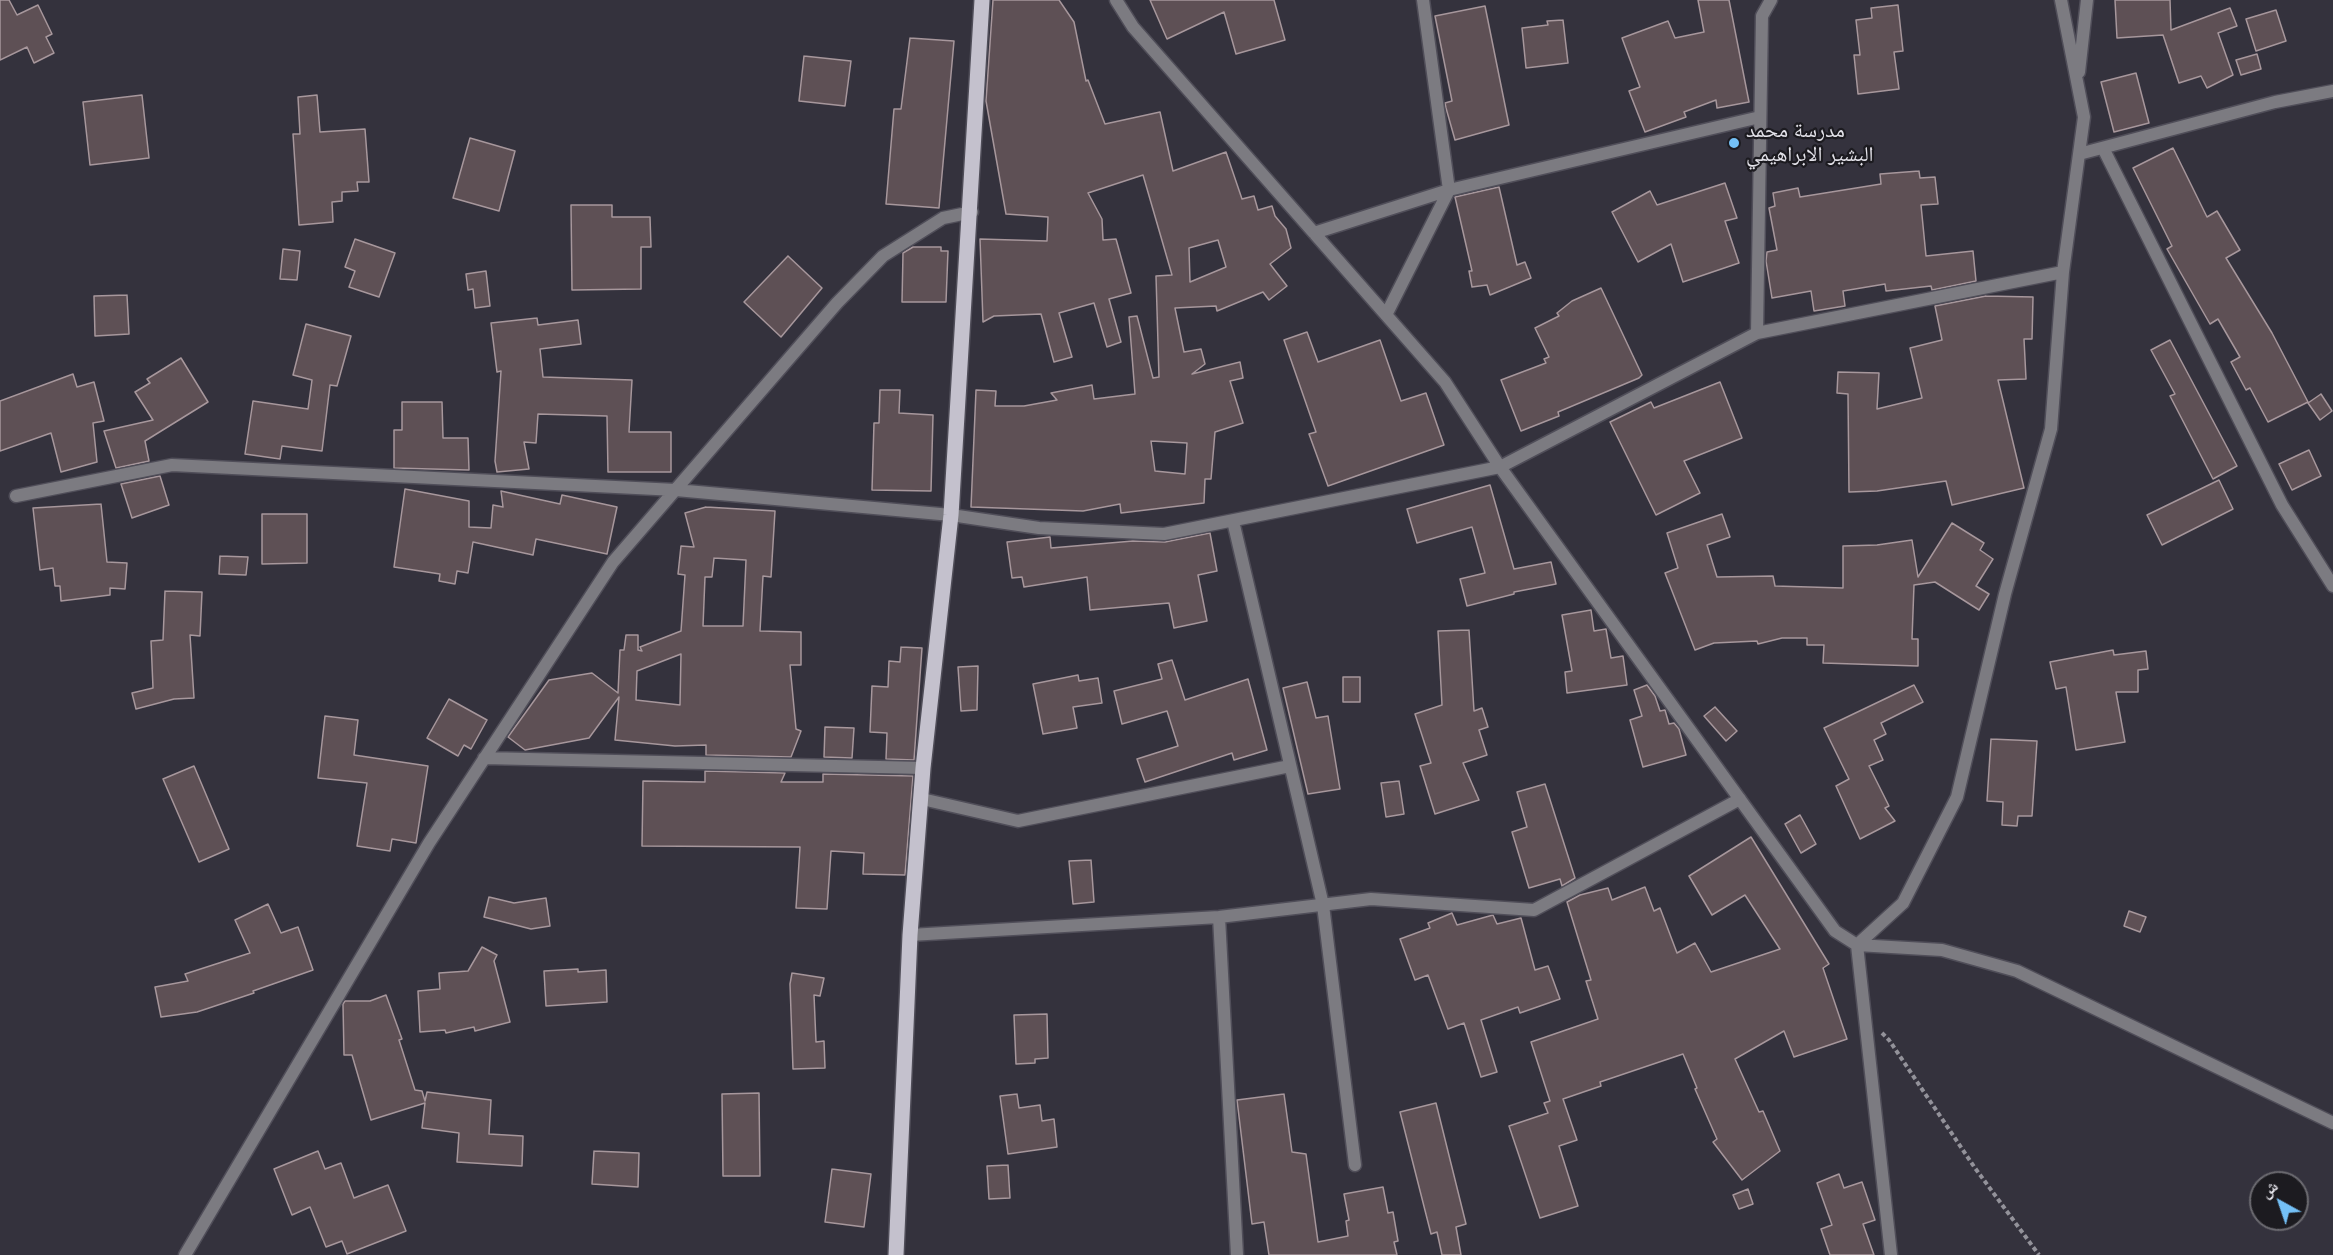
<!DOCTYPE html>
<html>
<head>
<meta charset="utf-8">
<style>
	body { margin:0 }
	#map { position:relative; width:2333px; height:1255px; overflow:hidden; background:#34323d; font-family:"PT Sans","Noto Naskh Arabic",sans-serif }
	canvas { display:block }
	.north { position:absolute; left:2249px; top:1171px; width:60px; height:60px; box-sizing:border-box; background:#1c1b20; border:2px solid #6c6b71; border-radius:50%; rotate:320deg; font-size:16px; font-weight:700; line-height:24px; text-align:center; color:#e4e3ea }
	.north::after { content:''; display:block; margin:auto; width:21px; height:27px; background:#74c0f6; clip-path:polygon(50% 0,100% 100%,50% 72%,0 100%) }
</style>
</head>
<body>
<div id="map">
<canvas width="2333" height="1255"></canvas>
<div class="north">ش</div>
</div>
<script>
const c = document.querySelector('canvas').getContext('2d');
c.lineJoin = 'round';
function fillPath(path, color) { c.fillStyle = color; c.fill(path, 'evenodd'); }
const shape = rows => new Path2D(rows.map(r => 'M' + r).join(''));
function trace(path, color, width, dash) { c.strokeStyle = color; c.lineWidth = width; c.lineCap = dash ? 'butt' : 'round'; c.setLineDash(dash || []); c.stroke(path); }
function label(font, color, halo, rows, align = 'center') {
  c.font = font + ' "PT Sans","Noto Naskh Arabic",sans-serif'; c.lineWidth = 4.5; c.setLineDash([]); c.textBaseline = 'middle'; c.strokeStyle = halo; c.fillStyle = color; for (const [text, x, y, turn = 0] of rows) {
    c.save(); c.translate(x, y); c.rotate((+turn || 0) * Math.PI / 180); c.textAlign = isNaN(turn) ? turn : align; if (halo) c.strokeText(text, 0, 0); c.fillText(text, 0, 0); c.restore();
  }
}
const building = shape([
	[0,0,9,0,17,15,38,5,52,34,46,37,54,53,34,63,27,47,0,60,0,0],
	[993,0,1059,0,1074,22,1086,81,1088,80,1105,124,1160,112,1173,171,1226,152,1242,199,1254,196,1258,210,1272,206,1275,216,1286,229,1291,248,1270,264,1287,286,1269,300,1263,292,1217,311,1216,306,1175,308,1184,352,1201,349,1205,364,1192,374,1240,362,1243,378,1230,381,1243,423,1215,432,1211,479,1205,479,1204,503,1121,513,1120,504,1083,511,971,507,976,390,996,391,995,406,1024,406,1057,400,1051,393,1092,385,1094,399,1135,394,1129,317,1137,316,1153,378,1159,377,1156,276,1172,275,1143,175,1088,193,1102,219,1103,240,1116,239,1131,293,1109,299,1121,342,1107,347,1094,303,1059,313,1072,357,1054,362,1041,314,994,316,983,322,980,239,1047,241,1048,217,1006,214,986,101,993,0],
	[1218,240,1226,267,1190,282,1189,248,1218,240],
	[1151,441,1187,443,1185,474,1155,471,1151,441],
	[1150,0,1274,0,1285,40,1236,54,1224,12,1167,39,1150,0],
	[1698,0,1729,0,1749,102,1717,108,1716,100,1684,112,1686,117,1645,132,1629,91,1640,87,1622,38,1668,21,1675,38,1704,32,1698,0],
	[2115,0,2170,0,2171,30,2230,8,2237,26,2218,33,2233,75,2207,88,2201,76,2179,83,2163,35,2117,38,2115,0],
	[1898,5,1903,51,1894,52,1899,89,1858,94,1854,55,1860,55,1856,20,1872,18,1871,8,1898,5],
	[1485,6,1509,125,1455,140,1446,108,1445,103,1452,101,1435,16,1485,6],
	[2276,10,2286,41,2256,51,2246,19,2276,10],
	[1563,20,1568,63,1526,68,1522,28,1548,25,1547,21,1563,20],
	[910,38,954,41,939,208,886,204,894,109,901,109,910,38],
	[2257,54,2261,69,2241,75,2236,60,2257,54],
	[804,56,851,61,845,106,799,101,804,56],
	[2136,73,2149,123,2114,132,2101,82,2136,73],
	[142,95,149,158,90,165,83,102,142,95],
	[317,95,320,132,365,129,369,182,357,182,358,191,342,192,342,201,332,202,333,222,299,225,293,134,300,134,298,97,317,95],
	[470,138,515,151,499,211,453,198,470,138],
	[2173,148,2207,217,2217,211,2240,250,2226,258,2272,333,2308,402,2268,422,2250,388,2246,390,2231,362,2240,357,2218,319,2210,324,2167,249,2172,246,2133,168,2173,148],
	[1919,171,1920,178,1935,177,1938,204,1921,205,1926,256,1973,251,1976,281,1932,290,1931,286,1886,291,1885,284,1843,291,1845,306,1814,311,1811,291,1772,298,1766,261,1767,252,1777,250,1769,208,1775,206,1773,193,1798,188,1800,197,1881,184,1880,174,1919,171],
	[1725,183,1737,218,1725,221,1739,263,1683,282,1671,244,1638,262,1612,212,1650,191,1657,205,1725,183],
	[1499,187,1517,265,1525,262,1531,278,1490,295,1487,285,1472,287,1469,271,1472,271,1455,197,1499,187],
	[571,205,612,205,612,217,650,217,651,247,641,247,641,289,572,290,571,205],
	[355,239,395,253,379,297,349,287,355,271,345,267,355,239],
	[913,247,941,247,941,251,948,251,946,302,902,302,903,253,913,247],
	[283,249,300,251,297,280,280,279,283,249],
	[788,256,822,288,781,337,744,302,788,256],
	[486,271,490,306,475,308,473,289,468,290,466,274,486,271],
	[1601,288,1642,375,1639,378,1558,412,1559,416,1521,431,1501,380,1546,363,1544,359,1549,357,1535,328,1559,316,1557,313,1572,301,1601,288],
	[127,295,129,334,95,336,94,296,127,295],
	[1986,296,2033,297,2032,339,2024,339,2026,379,1998,380,2024,488,1952,505,1946,481,1877,491,1849,492,1848,394,1837,393,1838,372,1879,373,1877,409,1922,398,1910,348,1942,340,1935,306,1986,296],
	[537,318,538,325,578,320,581,344,540,349,543,377,632,380,629,432,671,432,671,472,608,472,607,416,538,414,536,443,524,442,529,469,497,472,495,461,501,371,497,372,491,323,537,318],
	[306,324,351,336,337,386,330,385,322,451,282,446,280,459,245,454,253,401,308,409,312,380,293,375,306,324],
	[1307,332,1318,362,1380,340,1401,401,1426,393,1444,445,1328,486,1309,434,1316,432,1284,340,1307,332],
	[2170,340,2237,466,2213,479,2170,396,2175,394,2151,350,2170,340],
	[181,358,208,402,145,441,149,461,116,468,104,431,153,420,135,392,150,383,147,379,181,358],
	[73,374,77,387,94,382,104,421,93,423,97,462,61,472,51,433,0,451,0,401,73,374],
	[1720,382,1742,438,1684,461,1700,493,1656,515,1610,422,1651,402,1654,408,1720,382],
	[880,390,900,390,899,413,933,415,931,491,872,490,874,423,879,423,880,390],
	[2321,394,2332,411,2320,420,2308,403,2321,394],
	[402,402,442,402,443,438,468,438,469,470,394,468,394,430,402,430,402,402],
	[2309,450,2321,476,2292,490,2279,464,2309,450],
	[160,476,169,505,132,518,121,484,160,476],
	[2219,480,2233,509,2162,545,2147,515,2219,480],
	[1490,485,1514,569,1551,562,1556,584,1514,592,1514,594,1467,606,1460,579,1485,573,1472,527,1417,543,1407,509,1490,485],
	[405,489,469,501,469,527,491,528,493,505,503,507,501,491,560,504,562,495,617,507,607,554,536,539,533,555,473,542,468,573,457,571,455,584,439,581,440,574,394,567,405,489],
	[101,504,107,562,127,563,125,589,110,588,110,595,61,601,60,586,55,586,53,568,40,570,33,508,101,504],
	[706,507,775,511,771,577,763,576,760,631,801,632,801,665,790,665,796,729,801,731,791,757,706,755,706,745,675,746,615,740,619,697,589,738,525,750,508,737,549,680,592,673,618,693,620,650,624,650,626,635,638,635,638,650,642,651,640,647,681,631,685,575,678,574,681,546,694,547,685,513,706,507],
	[714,558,746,560,743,626,703,626,705,577,712,577,714,558],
	[681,654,680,705,636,700,637,671,681,654],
	[262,514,307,514,307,563,262,564,262,514],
	[1722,514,1730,537,1707,545,1717,577,1773,576,1775,586,1843,588,1843,546,1877,545,1912,540,1918,577,1952,523,1984,543,1980,550,1993,559,1976,586,1989,594,1979,610,1935,582,1914,585,1912,639,1918,639,1918,666,1823,663,1824,645,1807,645,1807,638,1782,638,1758,644,1757,641,1714,643,1695,650,1665,573,1678,568,1667,533,1722,514],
	[1210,533,1217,571,1198,575,1207,621,1174,628,1169,603,1090,610,1087,577,1024,587,1022,577,1012,578,1007,542,1050,537,1051,548,1133,541,1165,542,1210,533],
	[220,556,248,557,246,575,219,574,220,556],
	[165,591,202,592,200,636,190,635,194,698,174,699,136,709,132,693,153,688,151,641,163,640,165,591],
	[1591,610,1594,631,1606,629,1611,658,1623,656,1627,685,1567,693,1565,672,1572,671,1562,615,1591,610],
	[1469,630,1474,711,1482,708,1488,727,1479,730,1487,755,1463,763,1479,800,1435,814,1420,766,1431,763,1415,714,1442,705,1438,631,1469,630],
	[901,647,922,648,914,760,886,759,887,733,870,732,872,686,888,687,889,661,900,662,901,647],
	[2113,650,2114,655,2146,651,2148,669,2138,670,2138,692,2116,692,2125,742,2076,750,2066,687,2056,689,2050,662,2113,650],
	[1172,660,1185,700,1248,679,1267,750,1234,760,1232,753,1145,782,1137,759,1178,746,1167,711,1122,724,1114,691,1162,679,1158,664,1172,660],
	[978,666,977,710,961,711,958,667,978,666],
	[1078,675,1079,681,1098,678,1102,703,1073,707,1077,728,1043,734,1033,684,1078,675],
	[1343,677,1360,677,1360,702,1343,702,1343,677],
	[1307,682,1316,718,1328,716,1340,789,1308,794,1283,688,1307,682],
	[1647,685,1655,696,1660,711,1665,710,1669,724,1674,723,1679,729,1686,755,1643,767,1630,720,1642,716,1634,690,1647,685],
	[1914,685,1923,702,1881,723,1886,734,1874,740,1883,760,1869,766,1889,806,1885,808,1895,821,1860,839,1836,786,1849,779,1824,728,1914,685],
	[449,699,487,720,471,749,464,745,458,756,427,738,449,699],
	[1715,707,1737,731,1726,741,1704,716,1715,707],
	[325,716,358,720,354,755,428,766,416,843,392,839,390,851,357,846,367,783,318,778,325,716],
	[825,727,854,728,852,758,824,757,825,727],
	[1991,739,2037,741,2032,816,2018,816,2017,826,2002,825,2003,802,1987,801,1991,739],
	[194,766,229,849,199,862,163,779,194,766],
	[705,771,785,773,781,782,823,782,823,774,913,776,905,875,863,874,864,853,831,851,827,909,796,908,800,847,642,846,643,781,705,782,705,771],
	[1399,781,1404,814,1386,817,1381,783,1399,781],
	[1545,784,1575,878,1562,886,1560,879,1529,888,1512,832,1527,827,1517,792,1545,784],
	[1800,815,1816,844,1801,853,1785,824,1800,815],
	[1751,837,1829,964,1823,968,1847,1039,1794,1057,1784,1031,1735,1059,1759,1112,1763,1111,1780,1151,1742,1180,1713,1142,1717,1139,1695,1089,1697,1088,1683,1054,1600,1082,1601,1086,1563,1099,1577,1140,1559,1146,1578,1206,1540,1218,1509,1126,1548,1113,1544,1103,1550,1101,1531,1042,1598,1019,1586,981,1591,980,1567,902,1580,895,1608,888,1612,900,1645,887,1654,911,1660,908,1677,953,1695,943,1711,972,1780,949,1745,895,1712,915,1689,876,1751,837],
	[1091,860,1094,902,1073,904,1069,861,1091,860],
	[489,897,514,903,546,898,550,926,531,929,484,917,489,897],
	[268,904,281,933,298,927,313,970,253,991,254,993,197,1012,161,1017,155,987,188,981,185,974,250,953,235,920,268,904],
	[2129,911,2146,917,2140,932,2124,926,2129,911],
	[1452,913,1457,925,1493,915,1497,924,1521,918,1535,970,1548,966,1560,999,1520,1013,1518,1007,1481,1020,1497,1072,1481,1077,1464,1023,1448,1029,1428,975,1415,980,1400,939,1430,928,1428,923,1452,913],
	[482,947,497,955,494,961,510,1022,475,1031,474,1027,446,1033,445,1030,420,1032,418,991,440,989,439,973,468,971,482,947],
	[578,969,578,972,606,970,607,1002,546,1006,544,971,578,969],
	[792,973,824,978,820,996,814,995,816,1042,824,1041,825,1068,793,1069,790,984,792,973],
	[386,995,402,1039,399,1040,415,1090,422,1091,425,1101,427,1092,491,1100,489,1134,523,1136,522,1166,457,1162,459,1133,422,1128,425,1103,371,1120,352,1055,344,1055,343,1004,345,1001,370,1001,386,995],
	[1047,1014,1048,1058,1035,1059,1035,1063,1016,1064,1014,1015,1047,1014],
	[759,1093,760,1176,723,1176,722,1094,759,1093],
	[1017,1094,1019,1108,1040,1105,1042,1121,1054,1119,1057,1147,1008,1154,1000,1096,1017,1094],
	[1284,1094,1292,1152,1306,1154,1318,1242,1348,1236,1346,1221,1349,1220,1344,1194,1383,1187,1388,1213,1393,1212,1398,1241,1394,1242,1397,1255,1269,1255,1264,1222,1252,1224,1237,1100,1284,1094],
	[1436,1103,1466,1224,1456,1227,1461,1255,1442,1255,1437,1232,1431,1234,1400,1112,1436,1103],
	[318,1151,325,1169,341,1163,354,1198,388,1185,406,1231,347,1254,342,1241,326,1247,310,1207,292,1215,274,1169,318,1151],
	[594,1151,639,1153,638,1187,592,1184,594,1151],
	[1008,1165,1010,1198,989,1199,987,1166,1008,1165],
	[832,1169,871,1174,864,1227,825,1222,832,1169],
	[1839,1174,1844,1188,1862,1182,1875,1220,1863,1224,1874,1255,1830,1255,1821,1229,1832,1225,1817,1183,1839,1174],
	[1748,1189,1753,1204,1739,1209,1733,1195,1748,1189]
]);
const path = shape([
	[1882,1033,1889,1040,1975,1168,2039,1255]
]);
const street = shape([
	[1116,0,1133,27,1445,382,1500,467,1835,931,1857,945,1942,950,2017,971,2333,1123],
	[2079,72,2087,0],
	[2103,148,2282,505,2333,586],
	[2079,154,2275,102,2333,91],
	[1314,233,1449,190,1760,117],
	[1386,315,1449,190,1423,0],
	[1757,333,1762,16,1771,0],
	[16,496,172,465,676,490,951,515,1039,528,1164,534,1500,467,1757,333,2063,272],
	[1233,521,1323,905,1355,1165],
	[484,758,923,768],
	[922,799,1018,821,1290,766],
	[1219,917,1237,1255],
	[910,935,1219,917,1371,899,1534,910,1740,799],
	[185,1255,429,843,613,562,837,303,883,256,943,218,972,212],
	[1891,1255,1857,945,1903,903,1957,797,2005,594,2051,429,2063,272,2084,117,2061,0]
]);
const primary = shape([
	[896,1255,910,935,923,768,951,515,982,0]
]);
const markers = [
	[1734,143,6,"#74c0f6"]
];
const poiNames = [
	["مدرسة محمد",1746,131],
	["البشير الابراهيمي",1746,155]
];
fillPath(building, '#5e5055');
trace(building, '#a7979c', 1.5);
trace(street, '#504e59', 15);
trace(primary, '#504e59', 18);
trace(path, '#93929a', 4, [4.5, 3]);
trace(street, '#7c7b81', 12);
trace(primary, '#c4c1cd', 15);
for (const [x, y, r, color] of markers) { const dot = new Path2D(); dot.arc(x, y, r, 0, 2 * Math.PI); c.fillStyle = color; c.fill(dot); trace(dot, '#1c1b20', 2); }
label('21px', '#e4e3ea', '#1c1b20', poiNames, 'left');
</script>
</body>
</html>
